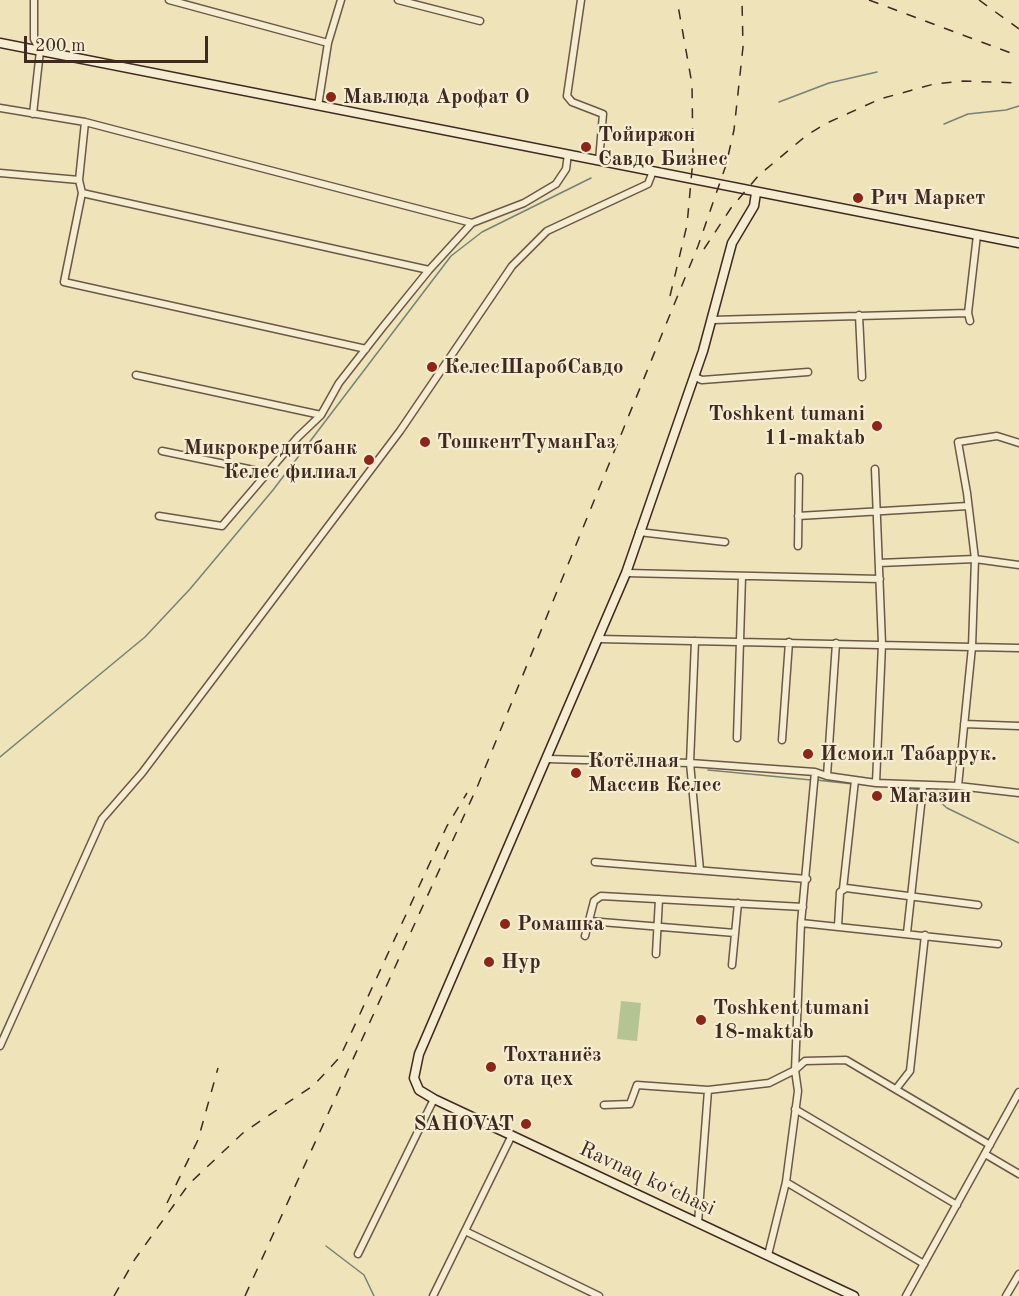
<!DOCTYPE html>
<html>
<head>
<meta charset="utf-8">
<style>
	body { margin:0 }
	#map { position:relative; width:1019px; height:1296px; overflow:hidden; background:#efe3b9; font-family:"Old Standard TT",serif }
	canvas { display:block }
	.scale { position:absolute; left:24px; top:36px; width:184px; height:27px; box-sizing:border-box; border:3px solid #3f2921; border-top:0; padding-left:8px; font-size:18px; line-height:21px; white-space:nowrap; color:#3f2921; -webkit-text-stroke:4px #f5edd2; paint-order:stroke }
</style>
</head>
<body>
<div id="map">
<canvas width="1019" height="1296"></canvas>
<div class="scale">200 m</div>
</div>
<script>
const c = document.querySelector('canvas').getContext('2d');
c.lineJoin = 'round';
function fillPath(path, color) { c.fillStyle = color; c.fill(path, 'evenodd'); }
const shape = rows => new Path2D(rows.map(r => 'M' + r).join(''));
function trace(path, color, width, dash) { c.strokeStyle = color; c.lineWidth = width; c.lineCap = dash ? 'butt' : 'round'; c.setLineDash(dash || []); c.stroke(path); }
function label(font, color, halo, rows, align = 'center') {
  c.font = font + ' "Old Standard TT",serif'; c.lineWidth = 4.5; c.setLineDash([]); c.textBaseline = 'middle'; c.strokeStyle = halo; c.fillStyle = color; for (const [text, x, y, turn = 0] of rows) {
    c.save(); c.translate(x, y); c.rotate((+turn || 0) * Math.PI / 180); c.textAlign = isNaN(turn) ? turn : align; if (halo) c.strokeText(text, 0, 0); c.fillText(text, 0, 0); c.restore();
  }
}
const green = shape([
	[621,1001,641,1003,637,1041,617,1039]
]);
const stream = shape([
	[779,102,829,83,877,72],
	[944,124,968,114,1006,110,1019,106],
	[0,757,145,637,190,589,273,490,451,256,482,232,591,178],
	[708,770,811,780],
	[816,780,853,784],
	[858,784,871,785],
	[882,786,922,790],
	[926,790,947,808,1019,843],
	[326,1246,364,1275,374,1296]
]);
const street = shape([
	[169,0,328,43],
	[398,0,480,21],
	[581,0,567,96,572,102,603,114,599,161],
	[318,106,328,43,341,0],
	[0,108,85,122,472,223],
	[33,114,40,51,34,39,34,0],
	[85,122,79,180,82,193,64,282,366,349],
	[0,173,79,180],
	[82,193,429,270],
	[859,315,862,377],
	[712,320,968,313],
	[970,321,968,313,977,235],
	[136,375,321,415],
	[695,377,702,380,808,372],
	[162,451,268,473],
	[875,469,882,644,876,783],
	[159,516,222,526,298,437,321,415,339,383,382,328,429,270,472,223,524,203,556,184,566,169,568,154],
	[798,516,968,506],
	[639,532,725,542],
	[798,546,799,477],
	[879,563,975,559,1019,565],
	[626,573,880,579],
	[599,639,1019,648],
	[695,641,690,763,700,870],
	[964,724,1019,726],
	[737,738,742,576],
	[782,740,789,642],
	[548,759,690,763,815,772,827,776,876,783,958,786,1019,793],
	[827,776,836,643],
	[958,786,972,647,975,559,967,493,958,442,997,436,1019,443],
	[595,862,807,879],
	[843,889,855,780],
	[589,921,735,933],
	[801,923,998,944],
	[838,926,840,892,846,888,978,905],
	[907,933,923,787],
	[585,936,594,901,601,896,803,907],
	[656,954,659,899],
	[732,965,738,903],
	[0,1046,102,819,142,773,400,431,512,266,547,231,648,184,653,171],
	[896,1089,910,1071,925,935],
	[604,1105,630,1104,637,1085,708,1090,769,1083,795,1070,805,1061,846,1060,990,1145],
	[795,1109,957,1205],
	[985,1154,1019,1174],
	[786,1182,924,1264],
	[698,1223,708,1090],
	[465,1231,599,1296],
	[358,1254,434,1099],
	[768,1255,786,1182,798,1091,795,1070,801,923,815,772],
	[433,1296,512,1135],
	[906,1296,1019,1092],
	[1006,1296,1019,1274]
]);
const secondary = shape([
	[0,43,1019,243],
	[756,193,754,206,732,243,703,351,626,573,419,1054,414,1078,419,1090,434,1099,854,1296]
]);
const rail = shape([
	[869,0,1019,56],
	[979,0,1019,29],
	[704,249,731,208,759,175,807,135,827,123,880,99,934,84,963,81,1019,83],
	[670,296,687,225,693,159,692,84,677,0],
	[167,1203,198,1140,218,1068],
	[114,1296,135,1259,189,1184,244,1132,314,1085,340,1057,447,826,467,793],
	[245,1296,478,785,698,246,726,165,734,130,743,47,742,0]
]);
const markers = [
	[331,97,6,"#8f2418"],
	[586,147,6,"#8f2418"],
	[858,198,6,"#8f2418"],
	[432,367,6,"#8f2418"],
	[877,426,6,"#8f2418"],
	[425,442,6,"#8f2418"],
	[369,460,6,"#8f2418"],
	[808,754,6,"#8f2418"],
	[576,773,6,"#8f2418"],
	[877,796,6,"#8f2418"],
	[505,924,6,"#8f2418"],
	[489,962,6,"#8f2418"],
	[701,1020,6,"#8f2418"],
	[491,1067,6,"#8f2418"],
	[526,1124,6,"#8f2418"]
];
const poiNames = [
	["Мавлюда Арофат О",343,97],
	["Тойиржон",598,135],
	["Савдо Бизнес",598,159],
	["Рич Маркет",870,198],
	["КелесШаробСавдо",444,367],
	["Toshkent tumani",865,414,"right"],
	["11-maktab",865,438,"right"],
	["ТошкентТуманГаз",437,442],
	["Микрокредитбанк",357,448,"right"],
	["Келес филиал",357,472,"right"],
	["Исмоил Табаррук.",820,754],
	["Котёлная",588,761],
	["Массив Келес",588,785],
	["Магазин",889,796],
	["Ромашка",517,924],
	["Нур",501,962],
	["Toshkent tumani",713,1008],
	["18-maktab",713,1032],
	["Тохтаниёз",503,1055],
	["ота цех",503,1079],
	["SAHOVAT",514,1124,"right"]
];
const streetNames = [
	["Ravnaq ko‘chasi",647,1179,25]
];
fillPath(green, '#b4c593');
trace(stream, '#768277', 1.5);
trace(street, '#6b5847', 9);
trace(secondary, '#3f2921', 11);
trace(street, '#f5edd2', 6);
trace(secondary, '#f5edd2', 8);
trace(rail, '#3f2921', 1.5, [10, 10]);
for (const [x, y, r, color] of markers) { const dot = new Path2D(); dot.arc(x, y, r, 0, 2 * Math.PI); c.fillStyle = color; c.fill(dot); trace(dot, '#f5edd2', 2); }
label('bold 21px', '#3f2921', '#f5edd2', poiNames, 'left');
label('21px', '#3f2921', '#f5edd2', streetNames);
</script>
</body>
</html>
